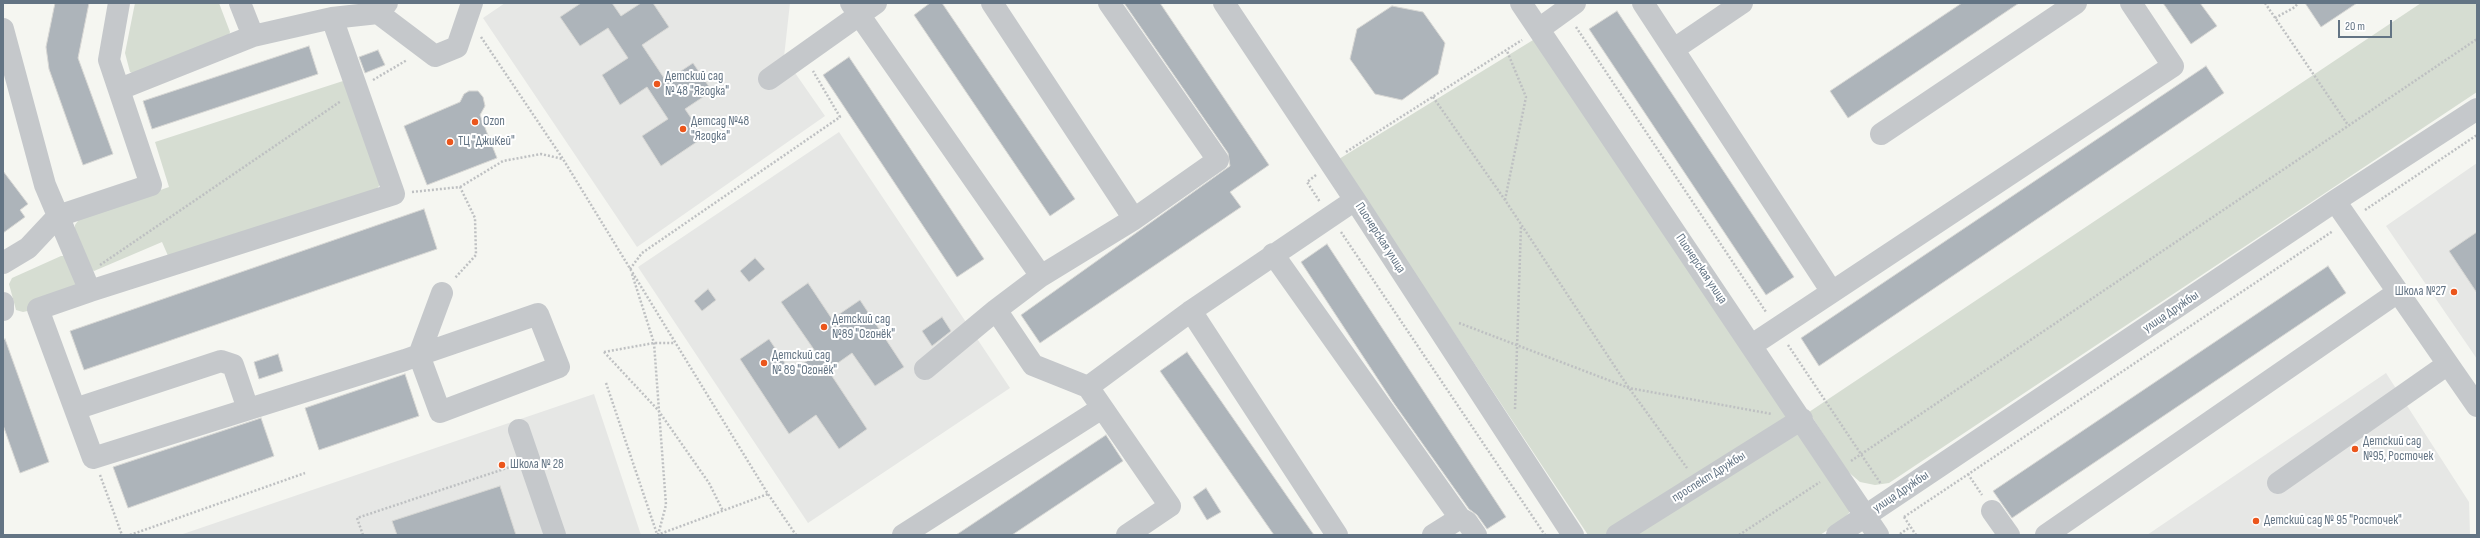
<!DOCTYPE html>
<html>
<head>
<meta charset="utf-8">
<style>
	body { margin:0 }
	#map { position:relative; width:2480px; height:538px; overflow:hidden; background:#f5f6f1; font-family:"Sofia Sans Condensed",sans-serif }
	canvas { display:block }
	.frame { position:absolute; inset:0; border:4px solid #637484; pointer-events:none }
	.scale { position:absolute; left:2338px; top:20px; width:54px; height:18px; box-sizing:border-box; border:2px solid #637484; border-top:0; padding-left:5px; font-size:12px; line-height:14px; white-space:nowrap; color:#637484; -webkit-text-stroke:3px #fff; paint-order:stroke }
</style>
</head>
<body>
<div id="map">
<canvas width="2480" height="538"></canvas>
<div class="frame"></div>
<div class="scale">20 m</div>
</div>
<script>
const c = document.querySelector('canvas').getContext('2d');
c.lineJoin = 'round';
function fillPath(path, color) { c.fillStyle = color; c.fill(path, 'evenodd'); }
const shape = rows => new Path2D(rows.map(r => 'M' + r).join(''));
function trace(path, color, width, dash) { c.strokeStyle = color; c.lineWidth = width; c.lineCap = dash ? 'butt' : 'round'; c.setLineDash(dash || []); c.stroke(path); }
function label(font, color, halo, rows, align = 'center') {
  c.font = font + ' "Sofia Sans Condensed",sans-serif'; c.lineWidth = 4; c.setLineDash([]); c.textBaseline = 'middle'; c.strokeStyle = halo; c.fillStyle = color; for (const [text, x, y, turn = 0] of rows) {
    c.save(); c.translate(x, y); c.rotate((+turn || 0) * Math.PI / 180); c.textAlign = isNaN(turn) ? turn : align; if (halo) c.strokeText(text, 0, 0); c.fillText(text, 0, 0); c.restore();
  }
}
const built = shape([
	[505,3,790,3,784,57,825,116,637,247,483,18],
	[839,132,1010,388,808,523,638,267],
	[2477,163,2477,359,2386,226],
	[2386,373,2469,502,2470,535,2147,535],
	[594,394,641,535,180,535]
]);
const green = shape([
	[135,3,219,3,230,32,227,42,138,76,130,72,125,53],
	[2421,3,2477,3,2477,92,1889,483,1875,485,1860,482,1846,470,1809,412],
	[1538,37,1849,503,1849,513,1843,520,1820,535,1588,535,1339,159],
	[343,81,380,175,379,186,372,195,169,258,162,242,94,271,85,264,75,235,75,225,80,218,169,187,155,142],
	[61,256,68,256,81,285,32,310,23,312,16,310,9,284,12,278]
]);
const building = shape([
	[55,3,89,3,78,58,113,154,83,165,49,69,46,47,55,3],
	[581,3,612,3,621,16,641,3,653,3,669,27,642,45,666,81,693,63,712,91,685,109,704,137,661,166,642,136,668,119,647,87,620,105,602,75,628,58,608,28,580,46,560,17,581,3],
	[930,3,942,3,1075,199,1050,216,914,15,930,3],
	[1124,3,1160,3,1269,165,1230,192,1241,207,1040,343,1021,315,1230,166,1228,153,1124,3],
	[1962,3,2019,3,1848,118,1830,91,1962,3],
	[2163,3,2200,3,2217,26,2191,44,2163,3],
	[2305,3,2357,3,2321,27,2305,3],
	[1392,6,1423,12,1445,43,1438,74,1402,100,1375,94,1350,59,1357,29,1392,6],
	[1617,11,1794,277,1766,295,1589,29,1617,11],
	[309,46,318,74,152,129,143,101,309,46],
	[378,50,385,65,365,73,359,57,378,50],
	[849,57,984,259,957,277,823,75,849,57],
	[2206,66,2224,93,1819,366,1801,338,2206,66],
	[469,91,478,91,483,97,485,106,480,115,497,158,427,185,404,126,460,102,464,94,469,91],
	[3,171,28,204,20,210,25,217,3,233,3,171],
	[424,209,437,249,84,370,70,331,424,209],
	[2477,232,2477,293,2449,251,2477,232],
	[1327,244,1506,517,1487,529,1477,515,1469,509,1393,402,1301,262,1327,244],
	[755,258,765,269,749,282,740,271,755,258],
	[2328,266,2346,293,2012,518,1993,491,2328,266],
	[808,283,832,319,860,300,904,367,875,386,852,353,828,370,867,429,839,449,816,415,789,434,740,359,769,339,791,372,817,354,781,302,808,283],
	[708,289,716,300,702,311,694,301,708,289],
	[942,317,951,331,932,346,922,331,942,317],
	[5,339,49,462,20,473,3,425,3,340,5,339],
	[1187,352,1314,535,1274,535,1160,371,1187,352],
	[278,354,283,371,259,379,254,362,278,354],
	[405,374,419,416,319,450,305,408,405,374],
	[261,418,274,456,128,508,113,467,261,418],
	[1106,435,1123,461,1012,535,956,535,1106,435],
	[500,486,516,535,397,535,392,521,500,486],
	[1206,488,1221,512,1207,520,1193,497,1206,488]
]);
const path = shape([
	[2265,3,2348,125],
	[2275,18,2295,7,2298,3],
	[1576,27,1766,312],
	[481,37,563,159,768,494,796,535],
	[373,80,407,60],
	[1433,97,1505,200,1629,388,1687,468],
	[1346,152,1522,40],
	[1316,175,1307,182,1320,202],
	[460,187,503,161,541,154,563,159],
	[412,192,460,187,475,218,476,255,455,278],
	[1505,200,1526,97,1507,51],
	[2365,210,2477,135],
	[1341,232,1545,535],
	[100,265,341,101],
	[630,269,642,253,840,117,813,71],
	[632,274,654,343,666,505,658,535],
	[1459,323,1629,388,1772,414],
	[1788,345,1881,484],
	[604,352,658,410,709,483,723,511],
	[604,352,654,343,675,343],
	[606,383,657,534],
	[1515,409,1521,226],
	[1851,461,2477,39],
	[1968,474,1982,495],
	[100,475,122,535],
	[1904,517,2333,231],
	[1904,517,1916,535],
	[1900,534,1910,527],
	[130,535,305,473],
	[363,535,357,518,510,467],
	[657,535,768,494],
	[1739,535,1820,482]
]);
const minor = shape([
	[240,3,253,36],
	[851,3,1041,276],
	[992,3,1134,219],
	[1109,3,1218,160,1134,219,1041,276,996,310,1033,365,1088,387,1170,506,1127,535],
	[1224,3,1355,200,1573,535],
	[1521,3,1878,535],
	[1643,3,1832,292],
	[378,13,435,56,457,47,472,3],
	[3,29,45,185,90,291,394,194,332,18],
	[1539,29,1575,3],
	[1674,49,1742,3],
	[769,79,876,3],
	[120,89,253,36,332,18,378,13,387,3],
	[1881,134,2076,3],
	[2335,201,2477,406],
	[1273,254,1460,518,1467,522,1476,535],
	[3,263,28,248,58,216,151,185,109,60,119,3],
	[90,291,38,309,93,458,405,360,419,355,538,314,559,367,440,412,419,355,442,293],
	[3,303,3,310],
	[1191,311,1337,535],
	[1752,345,2173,66,2131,3],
	[925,369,996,310],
	[1088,387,1191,311,1355,200],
	[75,409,221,361,233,365,248,409],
	[519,430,555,535],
	[2278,483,2448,364],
	[1992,511,2009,535],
	[903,535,1102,408],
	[1433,535,1460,518],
	[1617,535,1802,419],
	[1837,535,2335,201,2477,109],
	[2046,535,2398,292]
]);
const markers = [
	[657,84,4,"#eb561c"],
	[475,122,4,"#eb561c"],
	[683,129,4,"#eb561c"],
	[450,142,4,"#eb561c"],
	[2454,292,4,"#eb561c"],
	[824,327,4,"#eb561c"],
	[764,363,4,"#eb561c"],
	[2355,449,4,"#eb561c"],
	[502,465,4,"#eb561c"],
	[2256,521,4,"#eb561c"]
];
const poiNames = [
	["Детский сад",665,77],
	["№ 48 \"Ягодка\"",665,92],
	["Ozon",483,122],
	["Детсад №48",691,122],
	["\"Ягодка\"",691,137],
	["ТЦ \"ДжиКей\"",458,142],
	["Школа №27",2446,292,"right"],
	["Детский сад",832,320],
	["№89 \"Огонёк\"",832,335],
	["Детский сад",772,356],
	["№ 89 \"Огонёк\"",772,371],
	["Детский сад",2363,442],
	["№95, Росточек",2363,457],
	["Школа № 28",510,465],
	["Детский сад № 95 \"Росточек\"",2264,521]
];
const streetNames = [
	["Пионерская улица",1380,238,57],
	["Пионерская улица",1701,269,56],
	["улица Дружбы",2171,312,-34],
	["проспект Дружбы",1709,477,-32],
	["улица Дружбы",1901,492,-34]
];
fillPath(built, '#e6e7e5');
fillPath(green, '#d6ddd2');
fillPath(building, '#adb4ba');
trace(building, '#d7d7d4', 1);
trace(path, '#bec0c2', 2.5, [2, 2]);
trace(minor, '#c5c8cb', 22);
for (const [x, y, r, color] of markers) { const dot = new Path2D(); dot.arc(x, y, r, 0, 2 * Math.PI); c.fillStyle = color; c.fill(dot); trace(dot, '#fff', 1.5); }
label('13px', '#637484', '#fff', poiNames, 'left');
label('13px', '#637484', '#fff', streetNames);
</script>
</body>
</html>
